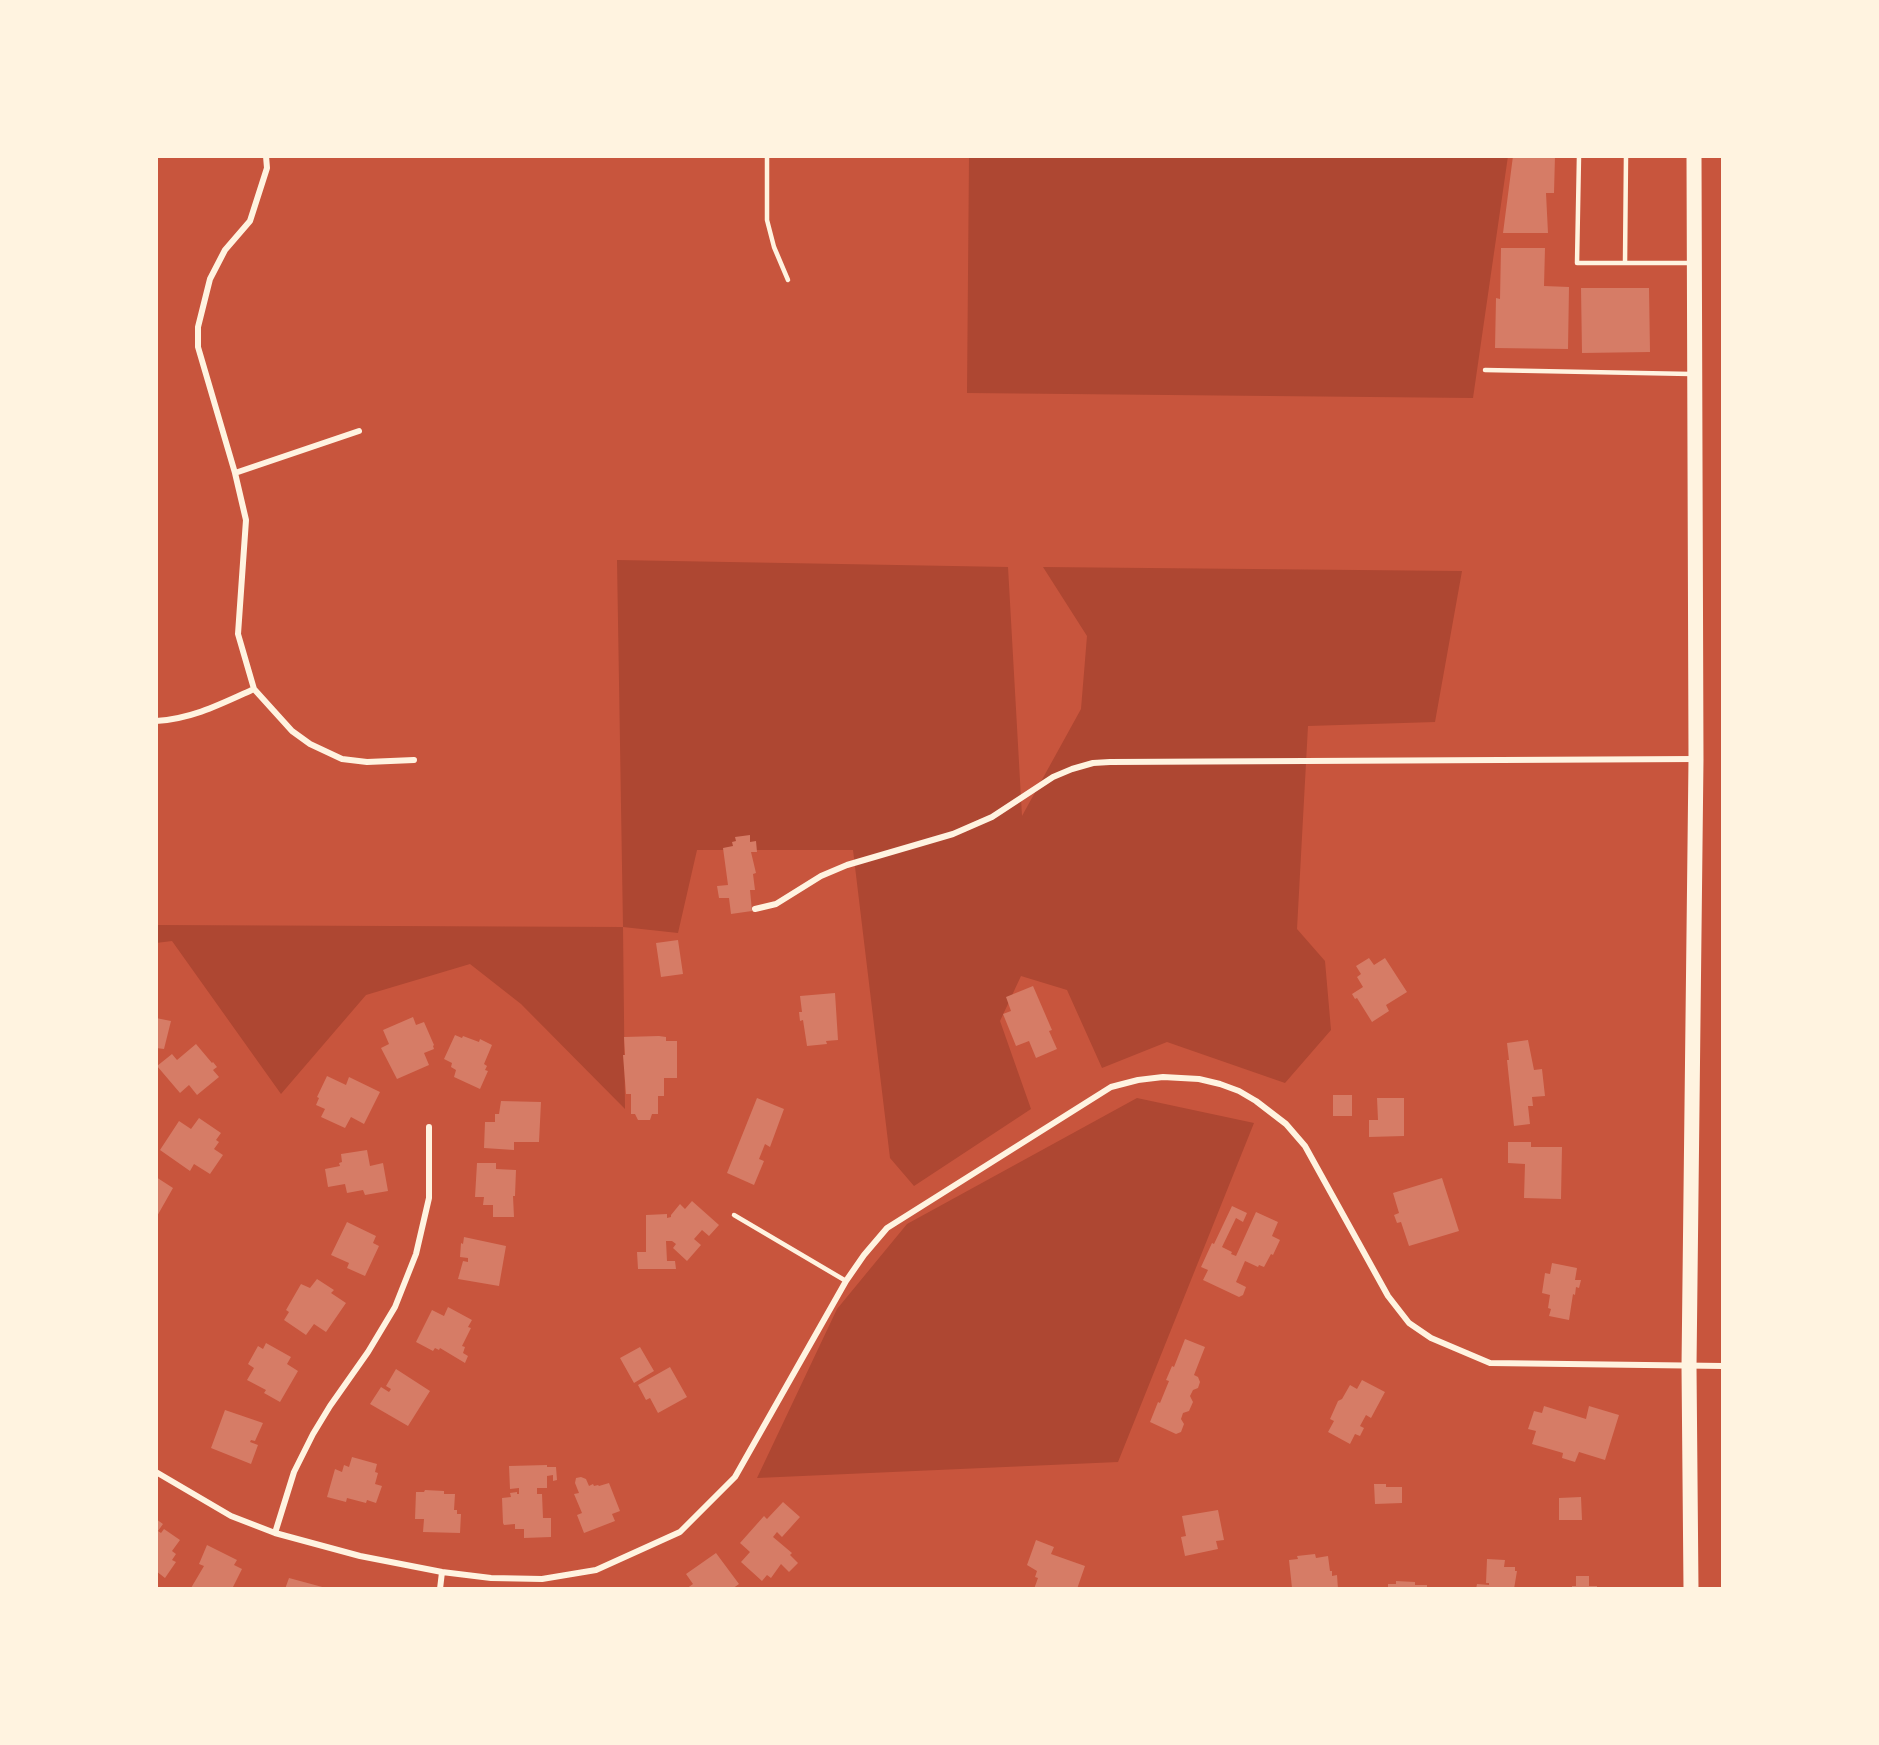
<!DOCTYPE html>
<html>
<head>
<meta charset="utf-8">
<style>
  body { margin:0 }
  #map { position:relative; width:1879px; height:1745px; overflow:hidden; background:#c8553d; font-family:Raleway,sans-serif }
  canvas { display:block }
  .frame { position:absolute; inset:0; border:158px solid #fff3e0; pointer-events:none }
</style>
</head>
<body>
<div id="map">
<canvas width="1879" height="1745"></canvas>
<div class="frame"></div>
</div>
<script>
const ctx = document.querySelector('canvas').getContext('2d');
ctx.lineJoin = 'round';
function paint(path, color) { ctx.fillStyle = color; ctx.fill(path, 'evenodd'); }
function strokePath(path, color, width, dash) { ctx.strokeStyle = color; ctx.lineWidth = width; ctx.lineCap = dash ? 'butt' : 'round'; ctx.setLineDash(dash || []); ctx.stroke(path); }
paint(new Path2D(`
  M 969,156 L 1508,156 L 1473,398 L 967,393 Z
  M 617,560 L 1008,567 L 1022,816 L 1081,709 L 1087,636 L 1043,567 L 1462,571 L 1435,722 L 1308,726 L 1297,929 L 1325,961 L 1331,1030 L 1285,1083 L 1167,1042 L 1102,1068 L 1067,990 L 1021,976 L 1000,1021 L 1031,1109 L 914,1186 L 890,1158 L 853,850 L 697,850 L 678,933 L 623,927 L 625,1109 L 521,1004 L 470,964 L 366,995 L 281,1094 L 172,941 L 156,943 L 156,925 L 623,927 Z
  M 1137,1098 L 1254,1123 L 1118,1462 L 757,1478 L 837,1309 L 907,1224 Z`), '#ae4732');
paint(new Path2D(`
  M 1513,156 L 1555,156 L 1554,193 L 1546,193 L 1548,233 L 1503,233 Z
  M 1501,248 L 1545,248 L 1544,286 L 1569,287 L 1568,349 L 1495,348 L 1496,298 L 1500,299 Z
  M 1581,288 L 1649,288 L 1650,352 L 1582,353 Z
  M 750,835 L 750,842 L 756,841 L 757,852 L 751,852 L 756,873 L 753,874 L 755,890 L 750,890 L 752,911 L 731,914 L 729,898 L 719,898 L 717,886 L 728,885 L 723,848 L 733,846 L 732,842 L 736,841 L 735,837 Z
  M 678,940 L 683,974 L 661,977 L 656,943 Z
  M 1369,958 L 1374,965 L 1385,958 L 1407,992 L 1386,1005 L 1389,1011 L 1372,1022 L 1357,998 L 1355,999 L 1352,994 L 1363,987 L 1357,977 L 1361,974 L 1356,966 Z
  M 1033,986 L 1052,1030 L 1049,1031 L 1057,1049 L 1036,1058 L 1029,1041 L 1016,1046 L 1003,1014 L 1011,1011 L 1006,997 Z
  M 835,993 L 838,1040 L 826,1041 L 827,1044 L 807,1046 L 803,1020 L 800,1021 L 799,1012 L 802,1012 L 800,996 Z
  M 413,1017 L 416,1025 L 424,1022 L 434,1045 L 433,1046 L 434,1049 L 424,1053 L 429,1065 L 397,1079 L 381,1048 L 389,1044 L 383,1030 Z
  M 156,1018 L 171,1021 L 164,1049 L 156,1048 Z
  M 455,1035 L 462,1038 L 463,1036 L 479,1042 L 480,1039 L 492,1045 L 484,1064 L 487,1066 L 485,1070 L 488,1071 L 480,1089 L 454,1077 L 456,1070 L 451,1067 L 452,1063 L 444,1059 Z
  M 659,1036 L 666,1037 L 666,1041 L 677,1041 L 677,1078 L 664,1078 L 664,1096 L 658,1096 L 658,1114 L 652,1114 L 650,1120 L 638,1120 L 635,1114 L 631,1114 L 631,1094 L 626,1094 L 623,1055 L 625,1055 L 624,1037 Z
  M 1528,1040 L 1534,1070 L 1542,1069 L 1545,1096 L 1532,1097 L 1533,1106 L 1528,1106 L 1530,1124 L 1514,1126 L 1507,1060 L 1509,1060 L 1507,1043 Z
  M 196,1044 L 212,1063 L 213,1062 L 217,1067 L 213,1070 L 219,1077 L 197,1095 L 189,1085 L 180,1093 L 157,1066 L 172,1054 L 177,1060 Z
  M 327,1076 L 346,1085 L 349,1077 L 380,1092 L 364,1124 L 351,1117 L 345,1128 L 321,1117 L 325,1109 L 316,1105 L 319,1098 L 317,1097 Z
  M 1333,1095 L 1352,1095 L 1352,1116 L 1333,1116 Z
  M 757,1098 L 784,1109 L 770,1147 L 765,1144 L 759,1159 L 764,1161 L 754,1185 L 727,1173 Z
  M 1377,1098 L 1404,1098 L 1404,1136 L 1369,1137 L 1369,1120 L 1378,1120 Z
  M 501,1101 L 541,1102 L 539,1142 L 514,1142 L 514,1150 L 484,1148 L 485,1122 L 495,1122 L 495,1114 L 499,1114 Z
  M 199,1118 L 221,1133 L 216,1140 L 219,1142 L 214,1149 L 223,1155 L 210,1174 L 194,1164 L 190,1171 L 160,1150 L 179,1121 L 191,1129 Z
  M 1508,1142 L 1531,1142 L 1531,1147 L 1562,1147 L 1561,1199 L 1524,1198 L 1525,1164 L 1508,1163 Z
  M 367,1150 L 370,1166 L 383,1163 L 388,1191 L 365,1195 L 363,1190 L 347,1193 L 345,1184 L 328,1187 L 325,1169 L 340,1166 L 339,1163 L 342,1162 L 341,1154 Z
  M 477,1163 L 496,1163 L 496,1169 L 516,1170 L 515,1196 L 513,1196 L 514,1217 L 493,1217 L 493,1205 L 483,1205 L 484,1197 L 475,1197 Z
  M 156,1177 L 173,1188 L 156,1218 Z
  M 1442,1178 L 1459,1231 L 1409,1246 L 1401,1222 L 1397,1223 L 1394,1215 L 1399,1213 L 1393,1193 Z
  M 692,1201 L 719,1225 L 709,1236 L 702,1230 L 694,1239 L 701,1245 L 687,1261 L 673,1248 L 676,1244 L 672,1241 L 666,1241 L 667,1261 L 675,1261 L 676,1269 L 638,1269 L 637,1252 L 646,1252 L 646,1215 L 667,1214 L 667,1218 L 671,1217 L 671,1215 L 680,1204 L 685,1209 Z
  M 1232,1206 L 1247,1213 L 1243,1222 L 1236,1218 L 1222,1247 L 1232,1252 L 1231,1254 L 1236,1256 L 1256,1212 L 1278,1222 L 1272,1236 L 1280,1240 L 1273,1255 L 1271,1254 L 1264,1267 L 1259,1265 L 1258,1267 L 1245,1261 L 1236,1282 L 1246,1287 L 1243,1295 L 1239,1297 L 1203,1280 L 1208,1270 L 1201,1267 L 1212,1243 L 1214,1244 Z
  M 347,1222 L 376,1236 L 373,1243 L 379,1246 L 365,1276 L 347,1268 L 349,1263 L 331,1255 Z
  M 464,1237 L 506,1246 L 499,1286 L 458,1279 L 463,1261 L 468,1262 L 468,1258 L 460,1257 L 461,1243 L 463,1244 Z
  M 1552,1263 L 1577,1268 L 1575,1280 L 1581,1280 L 1579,1288 L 1576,1287 L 1575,1295 L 1573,1294 L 1569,1320 L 1549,1316 L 1551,1309 L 1548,1308 L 1550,1295 L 1542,1293 L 1545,1273 L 1550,1274 Z
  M 317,1279 L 334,1290 L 331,1293 L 346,1303 L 326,1332 L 314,1324 L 306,1335 L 284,1320 L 289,1312 L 286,1310 L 301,1284 L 310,1288 Z
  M 448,1307 L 472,1320 L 468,1327 L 471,1328 L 462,1346 L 465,1347 L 463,1353 L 468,1356 L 465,1363 L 440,1348 L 439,1350 L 435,1348 L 433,1351 L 416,1342 L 432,1310 L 444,1316 Z
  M 1185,1339 L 1205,1347 L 1194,1375 L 1198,1377 L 1200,1382 L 1198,1388 L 1193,1390 L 1190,1396 L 1193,1402 L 1189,1411 L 1183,1413 L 1181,1419 L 1184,1424 L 1181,1432 L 1176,1434 L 1150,1422 L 1158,1402 L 1160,1403 L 1169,1381 L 1166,1380 L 1172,1366 L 1174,1367 Z
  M 266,1343 L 291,1357 L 287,1364 L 298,1371 L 280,1402 L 264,1393 L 266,1390 L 247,1380 L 254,1368 L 248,1364 L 258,1346 L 263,1349 Z
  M 640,1347 L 654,1371 L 634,1383 L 620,1358 Z
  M 670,1367 L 687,1397 L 658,1413 L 650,1398 L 646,1400 L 638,1385 Z
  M 396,1369 L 430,1391 L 408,1426 L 370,1404 L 381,1387 L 389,1392 L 391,1389 L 386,1386 Z
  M 1362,1380 L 1385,1392 L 1371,1418 L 1366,1415 L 1360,1426 L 1364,1428 L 1360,1436 L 1355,1434 L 1350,1444 L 1328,1432 L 1334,1421 L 1330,1419 L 1338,1401 L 1342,1399 L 1350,1385 L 1357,1389 Z
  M 1544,1406 L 1586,1419 L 1589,1406 L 1619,1415 L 1605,1460 L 1579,1452 L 1575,1462 L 1562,1458 L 1563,1453 L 1532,1444 L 1536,1431 L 1528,1429 L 1534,1411 L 1542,1413 Z
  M 225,1410 L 263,1423 L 255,1441 L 251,1440 L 250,1442 L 258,1445 L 251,1464 L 211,1448 Z
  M 352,1457 L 377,1464 L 375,1472 L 378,1473 L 375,1484 L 382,1486 L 376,1503 L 367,1500 L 366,1503 L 347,1498 L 346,1502 L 327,1497 L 335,1469 L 342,1472 L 344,1465 L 349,1467 Z
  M 547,1465 L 547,1467 L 556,1467 L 557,1480 L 553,1481 L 553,1475 L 547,1476 L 547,1488 L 537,1488 L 537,1494 L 542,1494 L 543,1518 L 551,1518 L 551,1537 L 524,1538 L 524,1529 L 515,1529 L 515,1524 L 504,1525 L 503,1523 L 502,1498 L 511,1497 L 510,1493 L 517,1492 L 517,1494 L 519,1494 L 519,1488 L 510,1489 L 509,1466 Z
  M 581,1477 L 586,1479 L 589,1486 L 593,1484 L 594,1486 L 598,1485 L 599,1486 L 609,1483 L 620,1511 L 612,1514 L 615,1521 L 584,1533 L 577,1515 L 582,1513 L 574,1494 L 579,1493 L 575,1483 L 576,1478 Z
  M 1374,1484 L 1386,1484 L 1386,1487 L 1402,1487 L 1402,1503 L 1375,1504 Z
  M 425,1490 L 444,1491 L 444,1494 L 455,1494 L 454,1510 L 457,1510 L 457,1514 L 461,1514 L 460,1533 L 423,1532 L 424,1519 L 415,1519 L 416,1492 L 424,1492 Z
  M 1581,1497 L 1582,1520 L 1559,1520 L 1559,1498 Z
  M 783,1502 L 800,1517 L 782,1537 L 777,1532 L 773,1537 L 792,1553 L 790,1555 L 798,1563 L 789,1572 L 781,1564 L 771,1578 L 767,1575 L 762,1581 L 741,1562 L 750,1552 L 740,1543 L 764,1516 L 767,1519 Z
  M 1218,1510 L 1224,1540 L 1216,1541 L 1218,1549 L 1185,1556 L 1181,1537 L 1186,1536 L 1182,1516 Z
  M 156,1519 L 163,1524 L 158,1531 L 161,1533 L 164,1529 L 180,1540 L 172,1551 L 176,1554 L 172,1560 L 176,1562 L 165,1578 L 156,1571 Z
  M 1036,1540 L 1054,1547 L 1051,1554 L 1085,1566 L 1077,1589 L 1034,1589 L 1038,1578 L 1035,1577 L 1037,1571 L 1027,1565 Z
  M 207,1545 L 237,1560 L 234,1565 L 242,1569 L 232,1589 L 191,1588 L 204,1566 L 199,1564 Z
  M 716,1553 L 739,1584 L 732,1589 L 686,1589 L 693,1584 L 686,1574 Z
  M 1315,1554 L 1316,1558 L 1328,1556 L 1330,1571 L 1332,1571 L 1332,1576 L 1337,1575 L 1338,1589 L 1302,1589 L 1302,1587 L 1292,1588 L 1289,1560 L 1298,1559 L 1297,1556 Z
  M 1487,1559 L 1505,1560 L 1504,1567 L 1515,1567 L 1515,1571 L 1517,1571 L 1514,1589 L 1476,1589 L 1477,1584 L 1489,1585 L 1489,1583 L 1486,1583 Z
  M 1576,1576 L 1589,1576 L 1589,1586 L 1597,1586 L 1597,1589 L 1572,1589 L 1572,1586 L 1576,1586 Z
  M 289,1578 L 326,1588 L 325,1589 L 285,1589 Z
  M 1396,1581 L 1415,1582 L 1415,1585 L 1427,1585 L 1427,1589 L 1388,1589 L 1388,1584 L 1396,1584 Z`), '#d67c66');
strokePath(new Path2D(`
  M 767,156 L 767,220 L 774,247 L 788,280
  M 1579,156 L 1577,263 L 1692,263
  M 1625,263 L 1626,156
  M 1485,370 L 1691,374
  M 734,1215 L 846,1281`), '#fff3e0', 4.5);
strokePath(new Path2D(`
  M 266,156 L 267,168 L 250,221 L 225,250 L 210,279 L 198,327 L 198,347 L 235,473 L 246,520 L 238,634 L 254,689 L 292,731 L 310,744 L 342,759 L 367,762 L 414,760
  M 235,473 L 359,431
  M 156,721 C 192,719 221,704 254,689
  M 755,909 L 776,904 L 821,876 L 847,865 L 953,834 L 992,817 L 1053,777 L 1072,769 L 1093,763 L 1110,762 L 1696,759
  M 156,1472 L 231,1516 L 275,1533 L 360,1556 L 442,1572 L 491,1578 L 542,1579 L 596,1570 L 680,1532 L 735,1477 L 846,1281 L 864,1255 L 887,1228 L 1111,1087 L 1138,1080 L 1163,1077 L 1199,1079 L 1220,1084 L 1239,1091 L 1256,1101 L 1286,1124 L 1305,1146 L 1388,1296 L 1409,1323 L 1431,1338 L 1490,1363 L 1723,1366
  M 275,1533 L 294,1472 L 313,1434 L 330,1406 L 368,1352 L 395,1307 L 416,1254 L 429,1198 L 429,1127
  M 440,1589 L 442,1572`), '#fff3e0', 6);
strokePath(new Path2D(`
  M 1691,1589 L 1689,1366 L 1696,759 L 1694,156`), '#fff3e0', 15);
</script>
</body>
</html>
